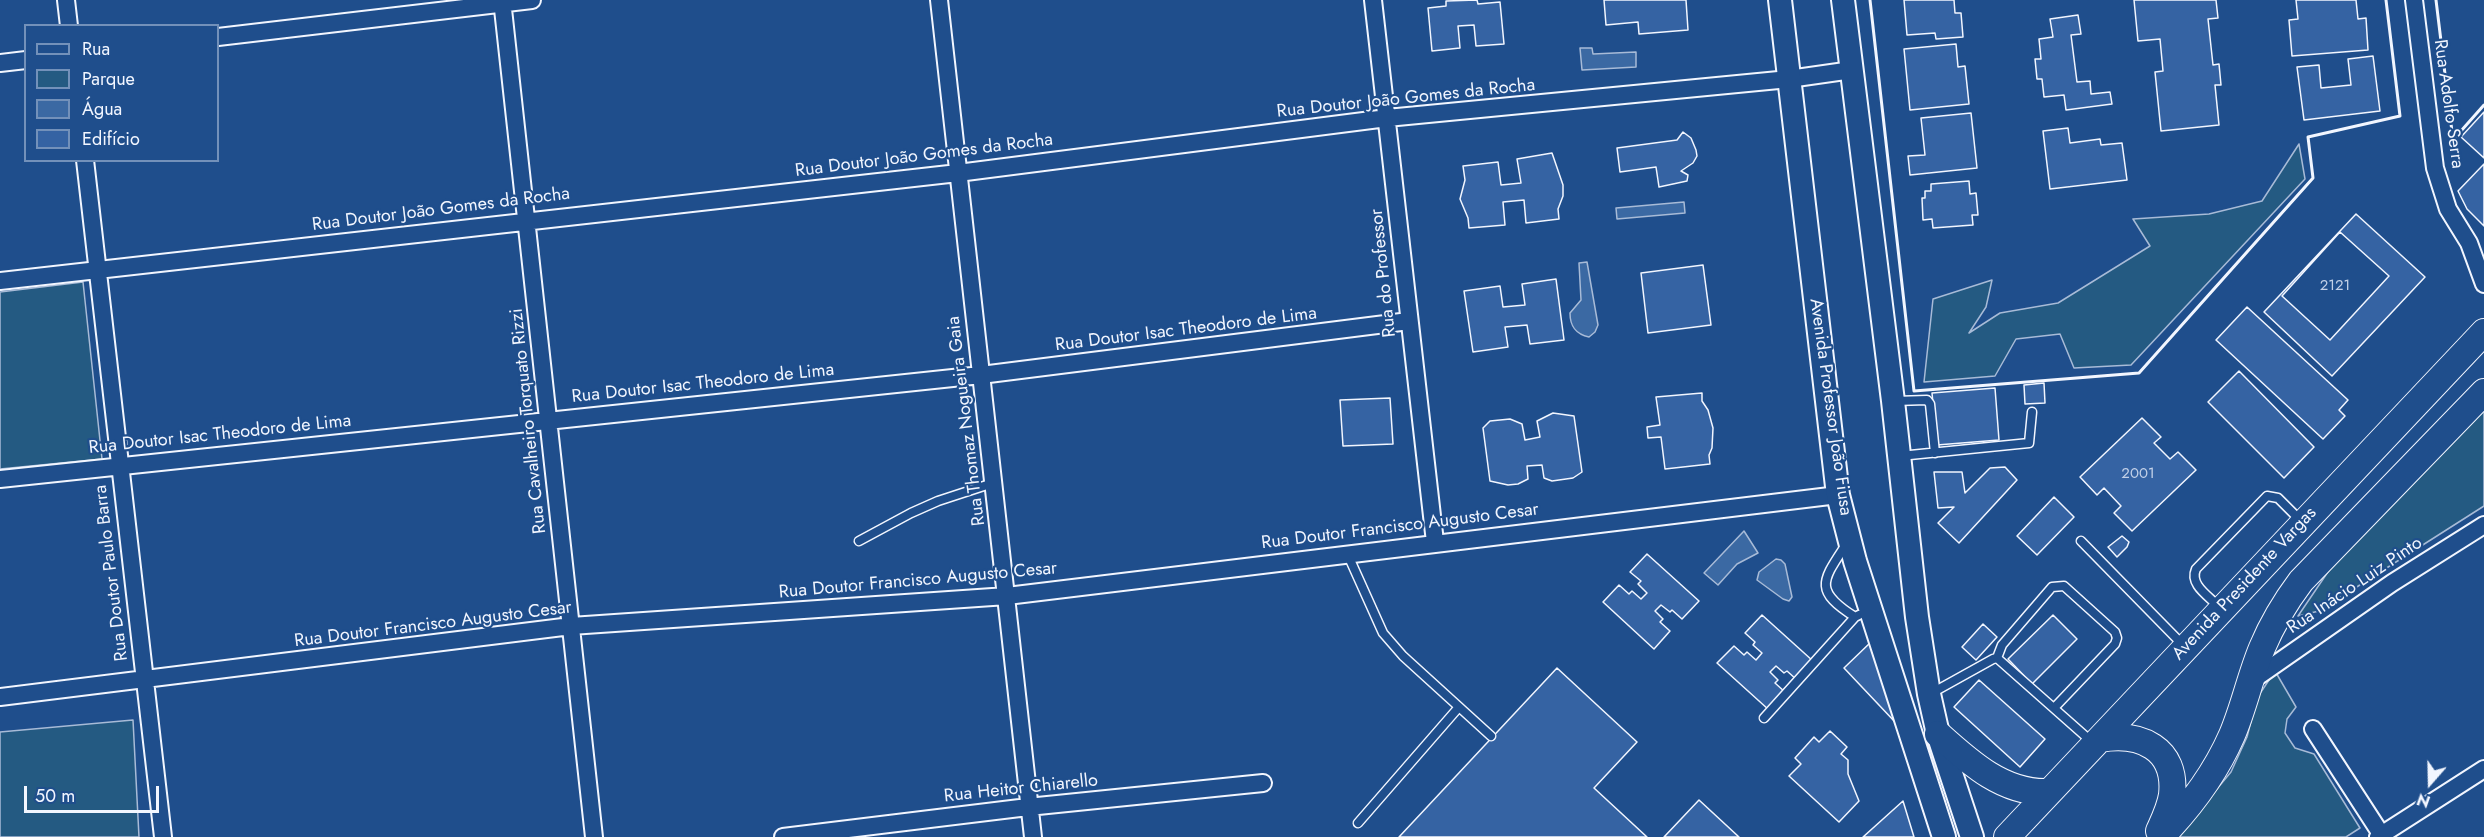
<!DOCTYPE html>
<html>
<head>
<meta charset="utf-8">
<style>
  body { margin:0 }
  #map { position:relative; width:2484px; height:837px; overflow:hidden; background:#1f4e8c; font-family:Jost,sans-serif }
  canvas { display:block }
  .legend { position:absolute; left:24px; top:24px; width:195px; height:138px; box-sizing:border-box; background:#1f4e8c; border:2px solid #7391ba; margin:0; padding:8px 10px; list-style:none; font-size:18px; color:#f2f6ff }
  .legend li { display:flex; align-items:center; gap:12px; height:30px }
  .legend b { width:30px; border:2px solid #7391ba }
  .north { position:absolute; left:2400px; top:753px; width:60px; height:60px; -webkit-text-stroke:4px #1f4e8c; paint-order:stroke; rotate:200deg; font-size:16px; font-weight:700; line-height:24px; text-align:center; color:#f2f6ff }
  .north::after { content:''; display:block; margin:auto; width:21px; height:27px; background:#f2f6ff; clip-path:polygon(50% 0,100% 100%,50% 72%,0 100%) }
  .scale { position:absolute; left:24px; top:786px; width:135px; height:27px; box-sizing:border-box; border:3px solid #f2f6ff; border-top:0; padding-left:8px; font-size:18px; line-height:21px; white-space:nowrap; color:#f2f6ff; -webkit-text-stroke:4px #1f4e8c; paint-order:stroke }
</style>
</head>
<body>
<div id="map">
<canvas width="2484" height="837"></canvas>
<ul class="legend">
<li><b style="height:8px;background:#1f4e8c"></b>Rua</li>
<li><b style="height:16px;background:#245a82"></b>Parque</li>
<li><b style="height:16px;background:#3b69a3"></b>Água</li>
<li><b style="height:16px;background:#3563a3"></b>Edifício</li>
</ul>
<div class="north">N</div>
<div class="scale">50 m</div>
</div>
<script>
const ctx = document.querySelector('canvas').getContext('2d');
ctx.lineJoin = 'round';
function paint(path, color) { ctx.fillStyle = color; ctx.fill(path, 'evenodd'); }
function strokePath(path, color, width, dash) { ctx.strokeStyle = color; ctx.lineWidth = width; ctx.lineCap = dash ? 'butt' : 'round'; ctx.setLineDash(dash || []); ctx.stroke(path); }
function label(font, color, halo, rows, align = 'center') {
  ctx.font = font + ' Jost,sans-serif'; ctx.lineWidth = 4.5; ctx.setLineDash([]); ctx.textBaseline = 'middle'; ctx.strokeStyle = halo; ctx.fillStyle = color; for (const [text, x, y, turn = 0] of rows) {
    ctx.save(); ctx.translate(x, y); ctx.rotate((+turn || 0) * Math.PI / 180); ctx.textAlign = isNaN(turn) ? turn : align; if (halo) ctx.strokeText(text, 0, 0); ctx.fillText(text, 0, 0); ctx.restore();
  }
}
const green = new Path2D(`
  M 2299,144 L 2305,179 L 2131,365 L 2074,368 L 2060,334 L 2016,339 L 1995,376 L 1924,382 L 1933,299 L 1992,280 L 1986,307 L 1969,333 L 2000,313 L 2058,303 L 2150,246 L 2133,219 L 2209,214 L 2262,201 Z
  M 83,282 L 102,459 L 0,469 L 0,292 Z
  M 2484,406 L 2484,506 L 2319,611 L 2298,616 L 2334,563 Z
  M 2275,671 L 2296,707 L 2287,719 L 2285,733 L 2295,748 L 2314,754 L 2360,828 L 2346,837 L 2177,837 L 2231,772 L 2247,737 L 2257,698 Z
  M 133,720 L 139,837 L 0,837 L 0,732 Z`);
paint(green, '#245a82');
strokePath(green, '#a8bbd7', 1.5);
const water = new Path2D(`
  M 1580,48 L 1592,48 L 1593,54 L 1636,52 L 1636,67 L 1582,70 Z
  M 1684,202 L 1685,213 L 1617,219 L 1616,208 Z
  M 1587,262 L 1598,325 L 1595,332 L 1589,337 C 1575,334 1570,326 1570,313 L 1581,300 L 1579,263 Z
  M 1744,531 L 1758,553 L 1737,564 L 1718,585 L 1704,573 Z
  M 1776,559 L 1781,560 L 1785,564 L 1792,597 L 1789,601 L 1783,599 L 1757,580 L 1759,572 Z`);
paint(water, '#3b69a3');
strokePath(water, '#a8bbd7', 1.5);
const building = new Path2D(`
  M 1477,0 L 1478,4 L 1500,2 L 1504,44 L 1476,46 L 1474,25 L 1458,26 L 1460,48 L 1432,51 L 1428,8 L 1446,6 L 1446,1 Z
  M 1604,0 L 1686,0 L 1688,30 L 1639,34 L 1638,22 L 1606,25 Z
  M 1904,0 L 1954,0 L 1955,13 L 1961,13 L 1963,37 L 1936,39 L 1935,33 L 1907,35 Z
  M 2134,0 L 2216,0 L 2218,18 L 2208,19 L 2213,65 L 2219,64 L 2221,85 L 2215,85 L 2219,125 L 2161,131 L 2155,72 L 2163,71 L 2160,39 L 2138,41 Z
  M 2296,0 L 2356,0 L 2358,19 L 2366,18 L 2368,50 L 2292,56 L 2289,20 L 2298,19 Z
  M 2078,15 L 2081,34 L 2071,35 L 2077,82 L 2090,81 L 2091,94 L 2110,92 L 2112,104 L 2066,110 L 2064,95 L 2044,97 L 2042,79 L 2037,79 L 2035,59 L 2041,59 L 2039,39 L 2053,37 L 2050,19 Z
  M 1956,44 L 1958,67 L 1965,66 L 1969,104 L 1910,110 L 1904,49 Z
  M 2373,56 L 2380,111 L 2304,120 L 2297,67 L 2319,65 L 2321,88 L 2351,85 L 2348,59 Z
  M 2484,112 L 2484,158 L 2461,137 Z
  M 1971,113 L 1977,168 L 1910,175 L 1908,156 L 1925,155 L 1921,118 Z
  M 2068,128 L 2070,143 L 2100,139 L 2101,145 L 2122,143 L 2127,180 L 2050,189 L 2043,131 Z
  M 1683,132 L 1691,138 L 1696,150 L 1697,156 L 1693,163 L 1681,171 L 1688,175 L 1687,181 L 1659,187 L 1656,167 L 1620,172 L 1617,148 L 1677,140 Z
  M 1552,153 L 1563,185 L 1563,196 L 1558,209 L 1559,219 L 1526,223 L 1524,200 L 1503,202 L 1505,225 L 1469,228 L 1468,218 L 1460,199 L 1465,180 L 1463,166 L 1498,162 L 1501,185 L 1521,183 L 1517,159 Z
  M 2484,164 L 2484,226 L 2467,209 L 2458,191 Z
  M 1969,181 L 1970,194 L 1976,193 L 1978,215 L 1972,215 L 1973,225 L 1933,228 L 1932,219 L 1923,220 L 1922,198 L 1925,198 L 1925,191 L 1931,191 L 1931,184 Z
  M 2356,214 L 2425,277 L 2332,376 L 2264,312 Z
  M 2340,232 L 2389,276 L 2330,340 L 2282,296 Z
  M 1703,265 L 1711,325 L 1648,333 L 1641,273 Z
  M 1556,279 L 1564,340 L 1530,344 L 1527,325 L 1505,327 L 1508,347 L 1473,352 L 1464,291 L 1500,286 L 1503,307 L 1525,305 L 1522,284 Z
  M 2247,307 L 2348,400 L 2339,410 L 2345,416 L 2323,439 L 2216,340 Z
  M 2239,371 L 2314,447 L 2284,478 L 2208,402 Z
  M 2044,383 L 2045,403 L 2025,404 L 2024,385 Z
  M 1995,388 L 1999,440 L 1937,445 L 1932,393 Z
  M 1702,393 L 1702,401 L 1708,410 L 1713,428 L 1712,448 L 1709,455 L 1710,464 L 1665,469 L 1661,437 L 1648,438 L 1647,427 L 1660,425 L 1656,397 Z
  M 1390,398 L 1393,444 L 1343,446 L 1340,400 Z
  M 1553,413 L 1574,416 L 1582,472 L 1573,478 L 1552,481 L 1544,478 L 1542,465 L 1527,466 L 1528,479 L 1518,484 L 1508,485 L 1490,481 L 1483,428 L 1490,421 L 1510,419 L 1522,424 L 1525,440 L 1540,437 L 1537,421 Z
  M 2142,418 L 2161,437 L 2154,443 L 2170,459 L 2178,452 L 2196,470 L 2132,531 L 2114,513 L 2121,506 L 2104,488 L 2097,495 L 2080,477 Z
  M 2005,467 L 2017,480 L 1959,543 L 1938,523 L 1954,507 L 1938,508 L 1934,472 L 1962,472 L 1965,493 L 1990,468 Z
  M 2054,497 L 2074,517 L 2037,555 L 2017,536 Z
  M 2122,536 L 2129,542 L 2127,547 L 2117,557 L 2108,547 Z
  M 1647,554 L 1699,601 L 1682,619 L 1672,610 L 1670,612 L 1661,605 L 1655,611 L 1663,619 L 1660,622 L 1670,631 L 1654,649 L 1603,602 L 1619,585 L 1629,594 L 1632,591 L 1641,599 L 1647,593 L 1638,584 L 1641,581 L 1630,572 Z
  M 1762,615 L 1813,661 L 1797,680 L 1787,671 L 1784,673 L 1776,666 L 1770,672 L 1778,680 L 1775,683 L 1785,692 L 1769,710 L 1717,663 L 1734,646 L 1744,655 L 1747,652 L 1756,660 L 1762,653 L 1753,645 L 1755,642 L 1745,633 Z
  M 2053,615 L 2077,639 L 2032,684 L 2008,659 Z
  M 1983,624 L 1997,637 L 1976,660 L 1962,647 Z
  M 1872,641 L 1895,722 L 1844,668 Z
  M 1557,668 L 1637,742 L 1594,788 L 1647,837 L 1399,837 Z
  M 1979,680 L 2045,739 L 2020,767 L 1954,707 Z
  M 1830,731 L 1847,747 L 1841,754 L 1848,760 L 1848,774 L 1859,801 L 1839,822 L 1789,776 L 1801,764 L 1795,758 L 1814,737 L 1819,742 Z
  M 1699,800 L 1739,837 L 1664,837 Z
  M 1903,801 L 1914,837 L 1863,837 Z`);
paint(building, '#3563a3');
strokePath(building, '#f2f6ff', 1.5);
const lane = new Path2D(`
  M 1895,401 L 1927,400 L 1930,404 L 1935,453
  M 1900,456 L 2029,443 L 2032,412
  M 859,541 L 911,513 L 938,501 L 993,483
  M 2081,541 L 2183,645
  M 1847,543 C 1823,580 1812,590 1855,617 L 1859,615
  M 1347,553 L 1383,633 L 1403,656 L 1491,736
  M 2219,607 C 2209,596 2189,585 2196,569 L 2267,496 L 2278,498 L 2301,521
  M 1997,658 L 2002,645 L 2052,587 L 2064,586 L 2115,632 L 2117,638 L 2115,644 L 2054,708
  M 1930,694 L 1993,659 L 1997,658 L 2092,742
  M 1764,718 L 1855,617
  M 1358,823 L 1459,707`);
const street = new Path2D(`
  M 66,0 L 69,26
  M 502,0 L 594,837
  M 939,0 L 1033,837
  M 1373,0 L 1435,542
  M 2414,0 L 2435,168 L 2448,209 L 2469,243 L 2484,284
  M 218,37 L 532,0
  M 0,63 L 26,60
  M 85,160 L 163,837
  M 0,281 L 958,173 L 1387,118 L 1789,79 L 1852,70
  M 0,479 L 981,375 L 1409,321
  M 2250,682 L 2392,583 L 2484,525
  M 0,697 L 571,626 L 1007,596 L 1838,495
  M 2313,729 L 2383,837
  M 783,837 L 1028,807 L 1263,783
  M 2378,837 L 2484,769`);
const secondary = new Path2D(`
  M 1780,0 L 1838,495 L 1855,561 L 1944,837
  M 1843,0 L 1893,401 L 1917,617 L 1929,694 L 1938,734 L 1972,837`);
const primary = new Path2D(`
  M 1938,734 C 1970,763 2004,794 2049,792
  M 2100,739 C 2140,732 2177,748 2172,795 C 2170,808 2164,820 2159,831
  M 2007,837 L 2484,332
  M 2161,837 C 2190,807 2215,774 2232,735 C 2244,707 2250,677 2262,648 C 2272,624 2286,601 2301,581 L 2484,392`);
strokePath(lane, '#f2f6ff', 11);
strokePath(street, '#f2f6ff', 20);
strokePath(secondary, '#f2f6ff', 26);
strokePath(primary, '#f2f6ff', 28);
strokePath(lane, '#1f4e8c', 8);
strokePath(street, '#1f4e8c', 16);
strokePath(secondary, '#1f4e8c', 22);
strokePath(primary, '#1f4e8c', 26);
strokePath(new Path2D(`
  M 1870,0 L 1914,391 L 2139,373 L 2313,178 L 2308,137 L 2400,116 L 2386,0
  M 2436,0 L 2453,140 L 2484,105`), '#f2f6ff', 3);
label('15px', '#c3d1e8', null, [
  ["2121",2335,286],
  ["2001",2138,474]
]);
label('18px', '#f2f6ff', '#1f4e8c', [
  ["Rua Doutor João Gomes da Rocha",1406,99,-6],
  ["Rua Adolfo Serra",2448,104,82],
  ["Rua Doutor João Gomes da Rocha",924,156,-7],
  ["Rua Doutor João Gomes da Rocha",441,210,-7],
  ["Rua do Professor",1384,273,-96],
  ["Rua Doutor Isac Theodoro de Lima",1186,330,-7],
  ["Rua Doutor Isac Theodoro de Lima",703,384,-6],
  ["Avenida Professor João Fiusa",1830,407,82],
  ["Rua Cavalheiro Torquato Rizzi",529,421,-96],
  ["Rua Thomaz Nogueira Gaia",967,421,-97],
  ["Rua Doutor Isac Theodoro de Lima",220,435,-6],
  ["Rua Doutor Francisco Augusto Cesar",1400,527,-7],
  ["Rua Doutor Paulo Barra",112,573,-97],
  ["Rua Doutor Francisco Augusto Cesar",918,581,-5],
  ["Avenida Presidente Vargas",2245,584,-47],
  ["Rua Inácio Luiz Pinto",2355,586,-34],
  ["Rua Doutor Francisco Augusto Cesar",433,625,-7],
  ["Rua Heitor Chiarello",1021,789,-6]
]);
</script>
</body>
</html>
